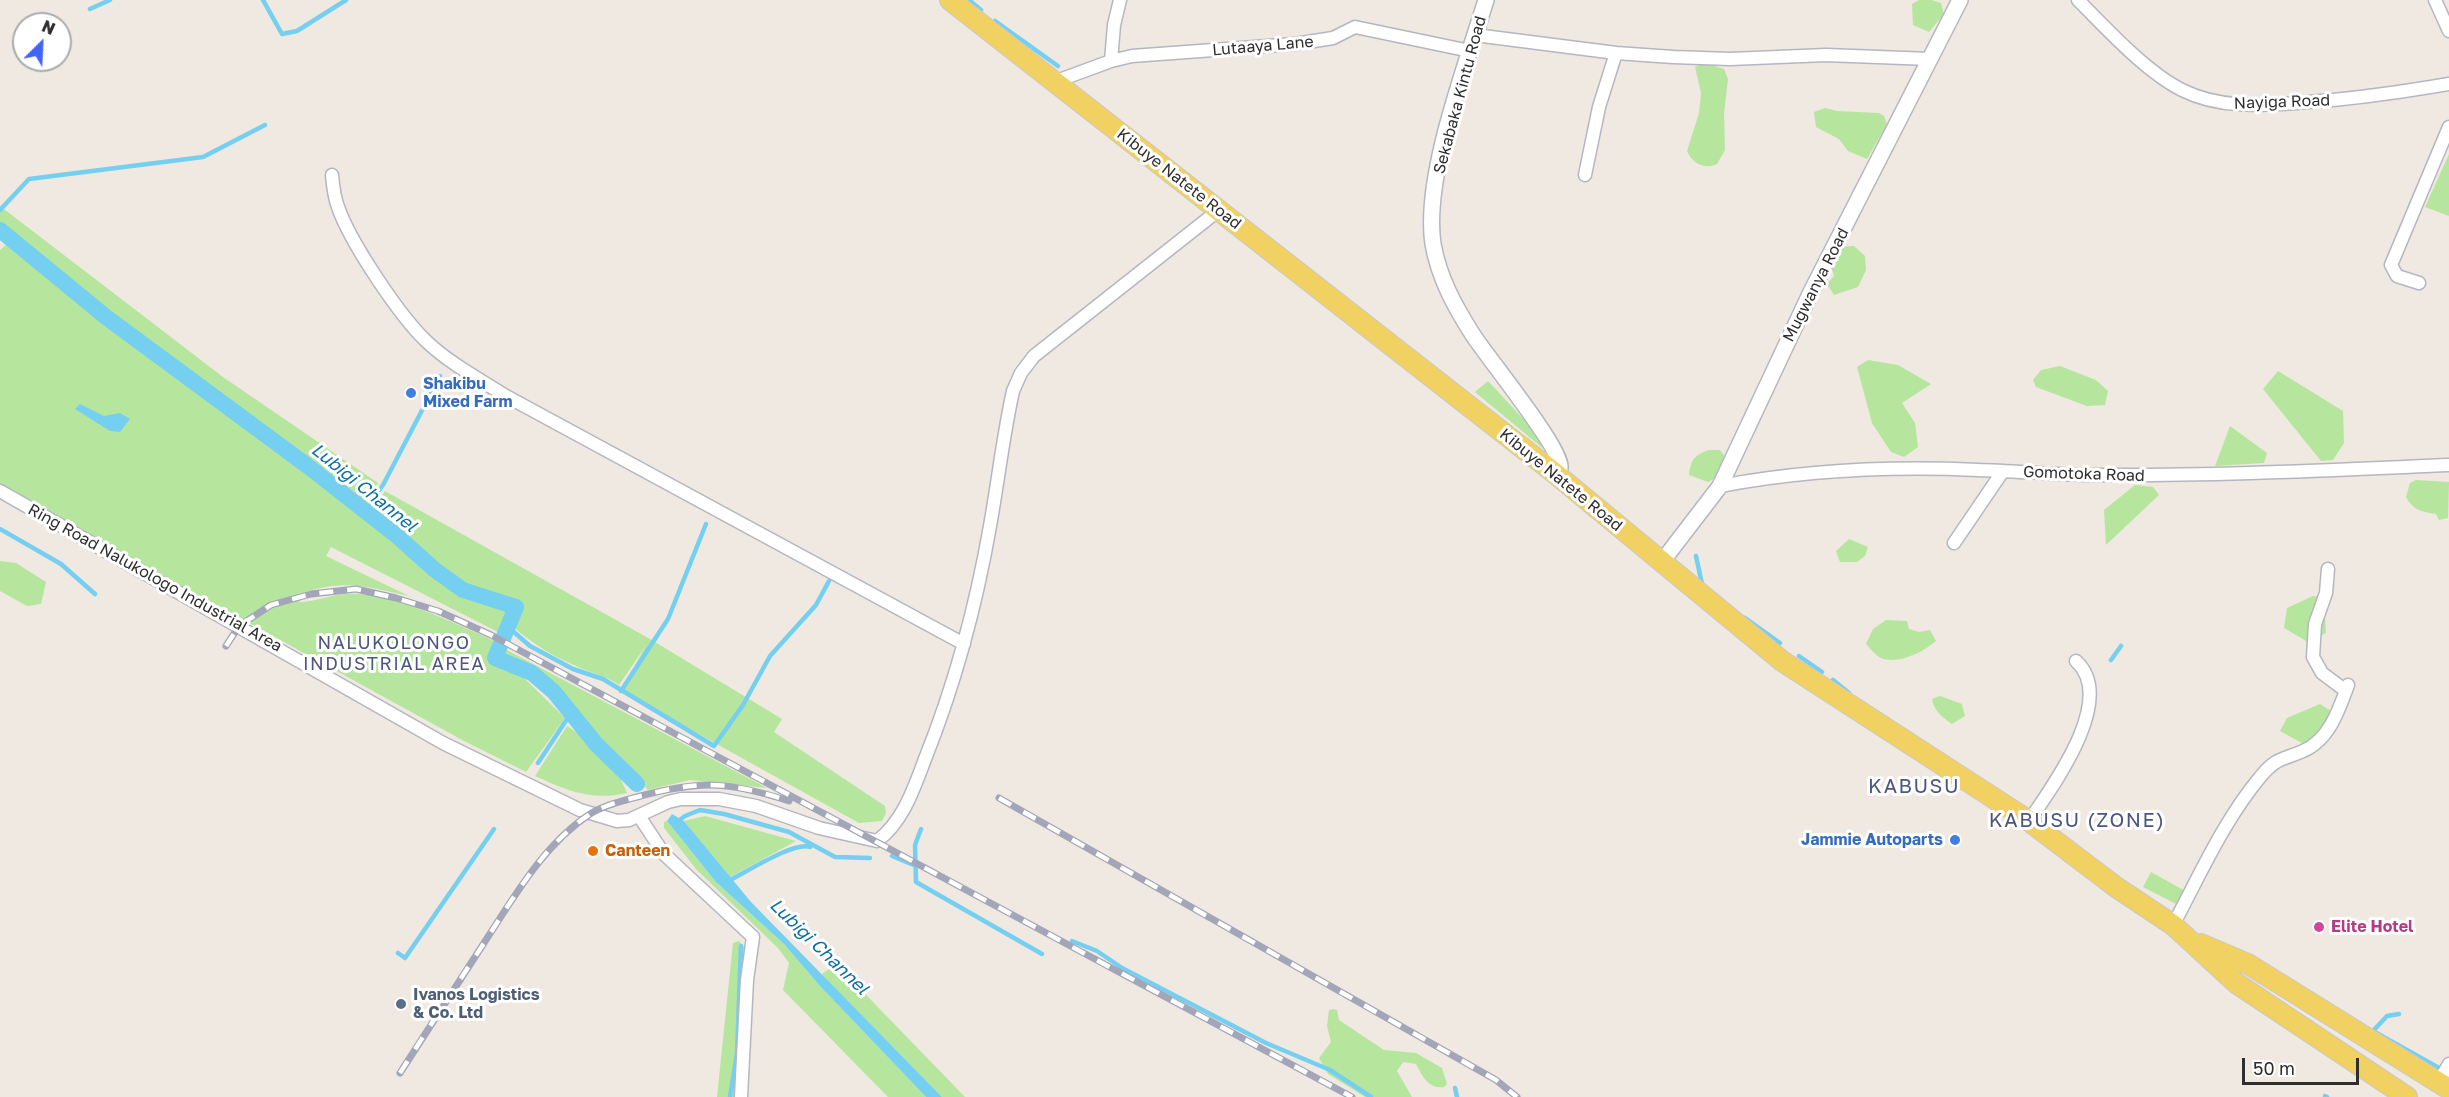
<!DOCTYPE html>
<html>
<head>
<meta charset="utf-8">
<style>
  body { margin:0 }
  #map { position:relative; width:2449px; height:1097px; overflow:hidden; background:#efe9e1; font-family:"Golos Text",sans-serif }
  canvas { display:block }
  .north { position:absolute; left:12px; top:12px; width:60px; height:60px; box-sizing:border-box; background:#fff; border:2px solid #ababab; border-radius:50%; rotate:24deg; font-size:16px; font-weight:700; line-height:24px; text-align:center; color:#2e2e2e }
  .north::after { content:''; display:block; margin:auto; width:21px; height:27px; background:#4264fb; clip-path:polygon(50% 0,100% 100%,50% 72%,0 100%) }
  .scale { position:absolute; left:2242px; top:1058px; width:117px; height:27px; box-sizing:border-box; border:3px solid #2e2e2e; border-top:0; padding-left:8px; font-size:18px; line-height:21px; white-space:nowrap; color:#2e2e2e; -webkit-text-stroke:4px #fff; paint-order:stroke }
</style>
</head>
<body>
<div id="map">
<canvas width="2449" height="1097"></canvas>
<div class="north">N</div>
<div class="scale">50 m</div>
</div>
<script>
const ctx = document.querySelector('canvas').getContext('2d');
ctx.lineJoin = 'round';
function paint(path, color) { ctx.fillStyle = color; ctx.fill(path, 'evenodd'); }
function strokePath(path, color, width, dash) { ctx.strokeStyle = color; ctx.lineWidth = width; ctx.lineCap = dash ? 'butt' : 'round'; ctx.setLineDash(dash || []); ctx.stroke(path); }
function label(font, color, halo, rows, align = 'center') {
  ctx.font = font + ' "Golos Text",sans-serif'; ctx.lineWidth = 6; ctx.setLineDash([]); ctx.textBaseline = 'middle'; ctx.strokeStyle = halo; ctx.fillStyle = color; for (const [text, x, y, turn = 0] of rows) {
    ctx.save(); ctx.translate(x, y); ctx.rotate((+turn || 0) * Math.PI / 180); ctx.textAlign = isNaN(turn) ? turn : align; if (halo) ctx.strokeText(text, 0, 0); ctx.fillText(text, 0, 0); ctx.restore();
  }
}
paint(new Path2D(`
  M 1919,0 L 1932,0 L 1941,3 L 1944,14 L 1929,32 L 1913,25 L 1912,4 Z
  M 1704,63 L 1724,69 L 1728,79 L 1724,114 L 1725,150 L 1717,164 C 1704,170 1692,163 1687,151 L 1699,113 L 1701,93 L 1695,67 Z
  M 1825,108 L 1837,111 L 1879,113 L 1884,116 L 1887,124 L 1867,159 L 1848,151 L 1839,139 L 1816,127 L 1814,112 Z
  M 2449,154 L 2449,216 L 2425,207 Z
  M 0,206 L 223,377 L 378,483 L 364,505 L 146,342 L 0,226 Z
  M 7,244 L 107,326 L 354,507 L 458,591 L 510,609 L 500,633 L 331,547 L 326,556 L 409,596 C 368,587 347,579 305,592 L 299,602 C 314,602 330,595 345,594 C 388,591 455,623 494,641 L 488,658 L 522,676 L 565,718 L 526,772 L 464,741 L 0,486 L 0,250 Z
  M 1854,246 L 1865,256 L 1866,270 L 1858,287 L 1834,295 L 1827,284 L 1834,276 L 1829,256 L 1835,247 Z
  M 1868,360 L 1898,365 L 1931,384 L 1902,403 L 1915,423 L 1918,447 L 1904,457 L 1891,452 L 1872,423 L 1857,367 Z
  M 2060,366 L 2096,380 L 2108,391 L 2105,405 L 2087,406 L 2036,387 L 2033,380 L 2041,370 Z
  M 2278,371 L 2343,411 L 2344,443 L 2333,460 L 2321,461 L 2263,389 Z
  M 1488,381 L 1542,439 L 1545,450 L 1475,392 Z
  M 2230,426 L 2267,453 L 2264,463 L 2215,466 Z
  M 1709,450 L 1720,450 L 1727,459 L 1722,475 L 1708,482 L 1689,475 C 1691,460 1694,455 1709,450 Z
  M 2416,480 L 2449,482 L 2448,518 L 2439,520 L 2436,514 C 2422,512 2413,510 2406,497 L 2410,483 Z
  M 2135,485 L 2153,487 L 2159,495 L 2106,545 L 2104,510 Z
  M 385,491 L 650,639 L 782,719 L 774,732 L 885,806 L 886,813 L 882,821 L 859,823 L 621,691 L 645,647 L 619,685 C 605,675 590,673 576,666 C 552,656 532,643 512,626 L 519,605 L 464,586 L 439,568 L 372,511 Z
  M 1849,539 L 1868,547 L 1865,556 L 1857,562 L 1840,562 L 1836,551 Z
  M 0,561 L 16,563 L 46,582 L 41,604 L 27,606 L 0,591 Z
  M 2313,596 L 2324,597 L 2326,633 L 2308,642 L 2284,628 L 2287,608 Z
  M 1886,620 L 1907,621 L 1909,629 L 1919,632 L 1930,630 L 1936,641 C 1923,652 1898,665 1881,658 C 1875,655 1870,648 1866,644 L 1873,629 Z
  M 507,650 L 767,788 L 690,780 L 648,790 L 540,675 L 518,662 L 503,656 Z
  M 1940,696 L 1962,704 L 1965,716 L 1952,724 C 1942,717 1934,711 1932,699 Z
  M 2320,704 L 2336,714 L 2321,735 L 2302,743 L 2280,731 L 2287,718 Z
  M 567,726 L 584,737 L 617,771 L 627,793 C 591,801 568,791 535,776 Z
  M 705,816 L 796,841 L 730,877 L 684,821 Z
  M 667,821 L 716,882 L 784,944 L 819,985 L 926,1097 L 888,1097 L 783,990 L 789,963 L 778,948 L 696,869 L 664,828 L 664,822 Z
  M 2151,872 L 2187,892 L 2178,905 L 2143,887 Z
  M 739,941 L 746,950 L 738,1097 L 717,1097 L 733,943 Z
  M 835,965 L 840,968 L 965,1097 L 942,1097 L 826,979 L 822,974 Z
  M 1333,1009 L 1337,1010 L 1339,1020 L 1384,1050 L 1416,1053 L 1442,1068 L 1447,1084 L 1444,1087 C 1428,1089 1423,1077 1416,1064 L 1403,1062 L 1397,1071 L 1412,1097 L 1365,1097 L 1328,1074 L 1319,1058 L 1331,1042 L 1327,1026 L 1329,1010 Z`), '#b6e59e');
paint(new Path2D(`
  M 80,404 L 104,416 L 120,413 L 130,419 L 120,432 L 110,431 L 75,409 Z
  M 672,814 L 684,821 L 751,902 L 942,1097 L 926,1097 L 819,985 L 784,944 L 716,882 L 667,821 Z`), '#75cff0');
strokePath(new Path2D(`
  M 263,0 L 282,34 L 297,31 L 346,0
  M 969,0 L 981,10
  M 90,9 L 110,0
  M 995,21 L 1058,66
  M 0,210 L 29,179 L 203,157 L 265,125
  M 364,511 L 383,485 L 440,376
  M 0,529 L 61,564 L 95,594
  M 1696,556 L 1702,584
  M 1745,618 L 1780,643
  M 508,627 L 530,646 L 573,669 L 603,679 L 714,746 L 743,705 L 770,656 L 816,605 L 829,581
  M 1799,656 L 1822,672
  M 2111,660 L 2121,646
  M 1833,680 L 1849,693
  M 621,691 L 668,619 L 706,524
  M 538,763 L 571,713
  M 678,821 L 685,816 L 700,810 L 724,814 L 789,832 L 835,857 L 870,858
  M 921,829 L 915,845 L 916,882 L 1042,954
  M 892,856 L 916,866
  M 728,881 C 745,873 794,841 810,847
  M 1072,941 L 1097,951 L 1122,968 L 1266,1043 L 1330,1070 L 1371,1097
  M 398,953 L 405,958 L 494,829
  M 2399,1014 L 2387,1016 L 2373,1031 L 2439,1068
  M 1455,1088 L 1457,1097
  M 2325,1096 L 2327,1097
  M 730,1097 L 737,1053 L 741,946`), '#75cff0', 4.5);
strokePath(new Path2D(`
  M 0,230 L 106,317 L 309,467 L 397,536 L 435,570 L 463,590 L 516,607 L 495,658 L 532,673 L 554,692 L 596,744 L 637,784`), '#75cff0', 16);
const minor = new Path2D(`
  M 2078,0 C 2107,29 2146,72 2182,90 C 2222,110 2265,105 2308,102 C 2356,99 2402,92 2449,84
  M 2435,0 L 2449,31
  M 1475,35 L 1616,53 L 1673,57 L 1730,59 L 1826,55 L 1930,59
  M 1111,61 L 1114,25 L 1120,0
  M 1054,82 L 1111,61 L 1132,56 L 1295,44 L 1333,38 L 1355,27 L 1470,51
  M 332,175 C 333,186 334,197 338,207 C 350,242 399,315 426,341 C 449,363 479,379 506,396 L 964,644
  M 1585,175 L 1599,107 L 1616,53
  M 2419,283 L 2397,276 L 2391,265 L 2449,127
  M 1720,486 C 1805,470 1892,466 1978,470 C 2017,471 2056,475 2095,475 C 2213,476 2331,470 2449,465
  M 0,491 L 443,743 L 580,810 L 617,821 L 629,820 L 668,802 L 681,799 L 719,799 L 756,806 L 819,828 L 877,841 C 903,822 914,788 925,759 C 955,684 976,606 990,526 C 998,482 1003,436 1013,391 L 1021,373 L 1034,356 L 1219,210
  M 1954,543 L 2003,471
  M 2328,569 L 2326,593 L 2315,624 L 2313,657 L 2322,673 L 2346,691
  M 639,816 L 664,854 L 753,937 L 747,980 L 741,1097
  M 2029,821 C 2052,787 2118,699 2076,661
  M 2173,925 C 2200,875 2224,820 2261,776 C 2277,757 2283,760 2303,751 C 2329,740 2339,710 2348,685
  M 2438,1083 L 2449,1064`);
const tertiary = new Path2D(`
  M 1486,0 C 1466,65 1423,178 1433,244 C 1439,278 1455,307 1473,335 C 1487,357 1564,451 1560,468 L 1552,471
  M 1661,563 L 1720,486 L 1811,292 L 1960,0`);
const primary = new Path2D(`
  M 950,0 L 1552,471 L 1782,661 L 2029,821 L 2116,887 L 2173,925 L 2236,983 L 2407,1097
  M 2201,944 L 2248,964 L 2449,1089`);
strokePath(minor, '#b4b7c1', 15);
strokePath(tertiary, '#b4b7c1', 18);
strokePath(primary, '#c9c9c9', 22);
strokePath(minor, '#fff', 12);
strokePath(tertiary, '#fff', 15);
strokePath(primary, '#f2d163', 20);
const rail = new Path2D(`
  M 226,646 L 239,626 L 271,605 L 311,594 L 356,589 L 396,598 L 438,611 L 491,635 L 1352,1097
  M 999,798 L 1496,1080 L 1517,1097
  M 400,1073 C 428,1029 456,986 484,943 C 514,897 544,844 590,814 C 604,805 622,801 637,797 C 700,780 727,781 789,801`);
strokePath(rail, '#a3a6b8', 7);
strokePath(rail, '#fff', 4.5, [14]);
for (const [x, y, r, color] of [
  [411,393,6,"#3f7fe0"],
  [1955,840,6,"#3f7fe0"],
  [593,851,6,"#e8710a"],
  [2319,927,6,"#d1479c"],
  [401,1004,6,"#5c6f8a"]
]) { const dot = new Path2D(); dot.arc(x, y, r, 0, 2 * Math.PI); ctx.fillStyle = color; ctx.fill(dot); strokePath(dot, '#fff', 2); }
label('16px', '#2e2e2e', '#fff', [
  ["Lutaaya Lane",1263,46,-5],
  ["Sekabaka Kintu Road",1460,95,-75],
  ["Nayiga Road",2282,102,-2],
  ["Kibuye Natete Road",1179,179,38],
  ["Mugwanya Road",1816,285,-63],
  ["Gomotoka Road",2084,474,2],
  ["Kibuye Natete Road",1561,480,39],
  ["Ring Road Nalukologo Industrial Area",155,578,29]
]);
label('bold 16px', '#366cbe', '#fff', [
  ["Shakibu",423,384],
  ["Mixed Farm",423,402],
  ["Jammie Autoparts",1943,840,"right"]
], 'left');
label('bold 16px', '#c56008', '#fff', [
  ["Canteen",605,851]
], 'left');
label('bold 16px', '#b23c85', '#fff', [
  ["Elite Hotel",2331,927]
], 'left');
label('bold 16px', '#4e5e75', '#fff', [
  ["Ivanos Logistics",413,995],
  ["& Co. Ltd",413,1013]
], 'left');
label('italic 18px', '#0d6fa3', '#fff', [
  ["Lubigi Channel",364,488,39],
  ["Lubigi Channel",819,947,44]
]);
ctx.letterSpacing = '1.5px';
label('18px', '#4d5680', '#fff', [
  ["NALUKOLONGO",394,643],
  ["INDUSTRIAL AREA",394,664]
]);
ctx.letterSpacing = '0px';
ctx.letterSpacing = '1.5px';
label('20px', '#4d5680', '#fff', [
  ["KABUSU",1914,787],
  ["KABUSU (ZONE)",2077,821]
]);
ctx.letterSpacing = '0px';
</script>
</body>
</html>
